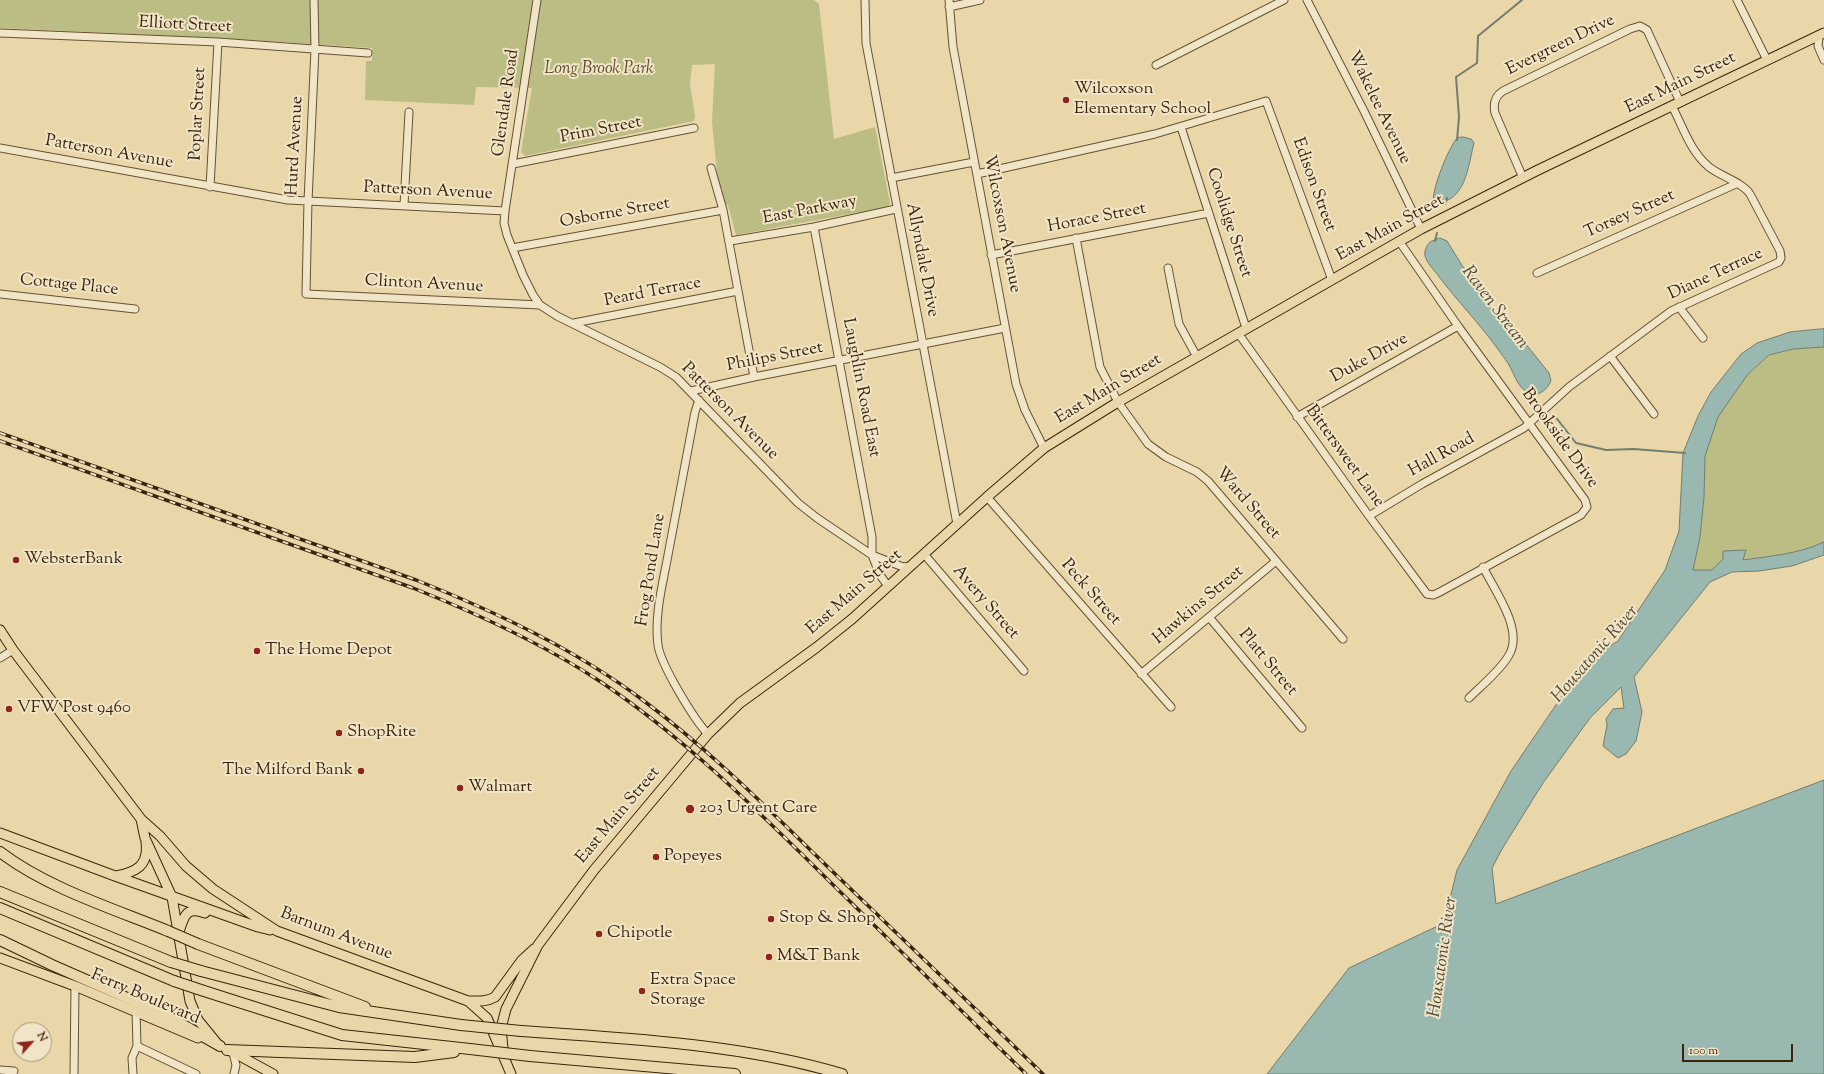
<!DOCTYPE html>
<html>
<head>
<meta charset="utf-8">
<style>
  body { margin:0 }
  #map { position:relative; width:1824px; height:1074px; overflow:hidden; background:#e9d7a9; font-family:"Sorts Mill Goudy",serif }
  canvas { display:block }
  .north { position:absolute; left:12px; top:1022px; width:40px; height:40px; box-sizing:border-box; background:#f1e5c7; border:1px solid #a8987c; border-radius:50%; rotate:63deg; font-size:11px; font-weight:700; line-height:16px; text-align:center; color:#3b240c }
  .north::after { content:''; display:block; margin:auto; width:14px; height:18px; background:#8f2418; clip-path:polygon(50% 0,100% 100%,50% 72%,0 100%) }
  .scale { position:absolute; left:1682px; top:1044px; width:111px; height:18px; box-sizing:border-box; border:2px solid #3b240c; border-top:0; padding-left:5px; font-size:12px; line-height:14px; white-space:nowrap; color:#3b240c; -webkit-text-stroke:3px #f1e5c7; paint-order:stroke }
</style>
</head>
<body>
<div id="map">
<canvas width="1824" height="1074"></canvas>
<div class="north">N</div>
<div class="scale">100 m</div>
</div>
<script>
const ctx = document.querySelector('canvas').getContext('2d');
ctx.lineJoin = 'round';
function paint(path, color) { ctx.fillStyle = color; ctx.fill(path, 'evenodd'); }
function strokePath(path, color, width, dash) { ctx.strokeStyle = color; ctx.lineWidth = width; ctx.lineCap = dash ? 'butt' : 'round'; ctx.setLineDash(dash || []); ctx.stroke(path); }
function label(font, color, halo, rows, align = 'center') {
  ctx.font = font + ' "Sorts Mill Goudy",serif'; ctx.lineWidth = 4; ctx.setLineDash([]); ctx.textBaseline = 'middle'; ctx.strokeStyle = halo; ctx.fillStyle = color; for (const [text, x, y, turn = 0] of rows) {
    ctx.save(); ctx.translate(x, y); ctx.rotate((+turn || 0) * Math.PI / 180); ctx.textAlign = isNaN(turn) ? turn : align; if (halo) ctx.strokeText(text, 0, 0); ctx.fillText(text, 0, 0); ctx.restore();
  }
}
paint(new Path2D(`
  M 0,0 L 814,0 L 819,4 L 834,139 L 875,127 L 890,203 L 888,207 L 736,235 L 728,205 L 720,205 L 712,122 L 715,64 L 692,65 L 690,84 L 695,116 L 694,121 L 525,156 L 521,152 L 532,88 L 476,87 L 474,105 L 365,100 L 366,61 L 372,61 L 372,48 L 217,38 L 0,28 Z
  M 1824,347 L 1824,542 C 1799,554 1769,556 1742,560 L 1746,550 L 1723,551 L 1723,559 L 1712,570 L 1693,570 L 1700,537 L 1704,497 L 1705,456 L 1718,417 L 1748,374 L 1770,355 L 1793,349 Z`), '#bbbd85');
const water = new Path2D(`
  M 1463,137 L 1471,139 L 1474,143 C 1468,166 1466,203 1434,203 C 1430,192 1449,147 1457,138 Z
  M 1440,238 L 1447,241 L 1463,267 L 1471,274 L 1481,289 L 1492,311 L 1521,338 L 1549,373 L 1551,381 C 1547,390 1538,398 1527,392 C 1518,387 1515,376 1510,367 C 1508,362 1503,357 1500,352 C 1481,325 1457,301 1437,274 C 1433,269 1427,263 1425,256 C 1424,251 1427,245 1430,242 Z
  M 1824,329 L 1824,347 L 1793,349 L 1769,355 L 1748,374 L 1718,417 L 1705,456 L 1704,497 L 1700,537 L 1693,570 L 1712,570 L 1723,559 L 1723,551 L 1746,550 L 1743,560 C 1770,556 1799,554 1824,542 L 1824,555 L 1792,566 L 1759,571 L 1732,572 L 1710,582 L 1634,677 L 1642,712 L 1636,741 L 1626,754 L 1618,758 L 1603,746 L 1607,725 L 1606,719 L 1613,709 L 1624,708 L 1621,687 L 1590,718 L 1543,783 L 1502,849 L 1492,868 L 1496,904 L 1824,780 L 1824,1074 L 1267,1074 L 1349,968 L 1444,923 L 1457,870 L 1511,771 L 1562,696 L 1601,652 L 1618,641 L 1665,570 L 1679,531 L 1683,453 L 1698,416 L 1711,392 L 1741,354 L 1757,343 L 1790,332 Z`);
paint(water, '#99b8b0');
strokePath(water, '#737d6e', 1);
strokePath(new Path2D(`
  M 1457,140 L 1459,117 L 1456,77 L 1477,63 L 1478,36 L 1522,0
  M 1445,204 L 1447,198
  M 1435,241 L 1437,233
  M 1554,415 L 1576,443 L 1606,450 L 1634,449 L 1685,453`), '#737d6e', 2);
const minor = new Path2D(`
  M 314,0 L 315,49 L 308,201 L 306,294 L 540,305
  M 865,0 L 866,43 L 957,524
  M 949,0 L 953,47 L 1016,384 L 1025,410 L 1044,448
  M 1307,0 L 1364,111 L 1421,229
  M 1737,0 L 1767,60
  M 949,7 L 980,0
  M 0,33 L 218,42 L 368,53
  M 1819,35 L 1818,46 L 1824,60
  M 1156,65 L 1284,0
  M 1181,127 L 1246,328
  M 0,148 L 288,200 L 505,211 L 504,223 L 507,235 L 523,275 L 533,295 L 540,305 L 557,316 L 660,367 L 676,377 L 798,503 L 817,518 L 872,555 L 880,575 L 888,586
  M 513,164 L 694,128
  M 711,168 L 723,210 L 754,377
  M 977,174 L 1155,134 L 1266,101 L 1332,280
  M 891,178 L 974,162
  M 1523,178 L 1495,113 C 1493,104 1495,96 1503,91 L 1630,29 L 1640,26 L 1647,30 L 1680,102
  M 210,187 L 218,42
  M 404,205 L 409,112
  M 505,211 L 537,0
  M 814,227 L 872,537 L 872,555 L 903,567 L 911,566
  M 1076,238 L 1100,367 L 1118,402 L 1148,444 L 1166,457 L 1197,472 L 1208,481 L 1343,639
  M 730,241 L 814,227 L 896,209
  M 512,248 L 723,210
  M 991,255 L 1209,213
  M 1168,268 L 1179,324 L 1197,357
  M 1537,273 L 1736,184
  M 0,294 L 135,309
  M 1679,307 L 1703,338
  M 574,323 L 738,291
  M 1238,333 L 1369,516 L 1427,594 L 1433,595 L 1438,593 L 1581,515 L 1587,507 L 1585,500 L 1458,326 L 1399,241
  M 1610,356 L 1654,414
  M 691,391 L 754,377 L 1005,328
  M 699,400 L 695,412 C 686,459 677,507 668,555 C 663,583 654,615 658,645 C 660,663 694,720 708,734
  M 1297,417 L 1458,326
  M 987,497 L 1171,707
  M 1369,516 L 1422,484 L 1524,428 L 1569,387 L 1671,311 L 1779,262 L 1781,258 L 1780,251 L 1750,194 C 1742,182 1720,176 1709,167 C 1690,151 1683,127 1672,106
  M 924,554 L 1024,671
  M 1209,617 L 1302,728
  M 0,658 L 13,650
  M 1141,674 L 1276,561
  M 1469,698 C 1481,686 1501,670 1509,655 C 1524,630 1495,591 1483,567
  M 137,1046 L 196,1074
  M 233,1053 L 236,1065 L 234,1074
  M 0,1070 L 14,1071
  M 74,1074 L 75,986
  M 133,1074 L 132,1058 L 137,1046 L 136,1011`);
const major = new Path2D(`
  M 0,630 L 13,650 L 141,819 L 160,836 L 186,866 L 213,889 L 277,931 L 468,1001 L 487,1018 L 511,1074
  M 141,819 L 145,838 L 172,897 L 190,1001 L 198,1020 L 216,1042
  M 0,833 L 115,876 L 258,927 L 270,930
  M 116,876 C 136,872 149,866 146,842
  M 179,932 C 184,916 186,906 205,913
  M 0,958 L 75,986 L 198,1038
  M 468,1001 C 478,1001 486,1002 495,997 L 522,960 L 534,949
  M 229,1050 L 273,1074
  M 504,1058 L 501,1028 L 506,1009 L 538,945 L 594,870 L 708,734 L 740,703 L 817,647 L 852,619 L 987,497 L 1044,448 L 1118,402 L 1421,229 L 1538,170 L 1824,33`);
const highway = new Path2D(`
  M 0,852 C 47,888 114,909 168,931
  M 0,892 L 171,962
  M 0,908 L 174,981
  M 0,940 L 52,965 L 166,1015 L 220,1046
  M 198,944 L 365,1007
  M 201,971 L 339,1007 L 461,1025
  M 204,991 L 342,1035 L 470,1049
  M 521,1031 C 628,1039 738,1043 842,1074
  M 227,1050 L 415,1057 L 454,1052
  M 530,1056 L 735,1074`);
strokePath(minor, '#665133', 9);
strokePath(major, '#3b240c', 11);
strokePath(highway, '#3b240c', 12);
strokePath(minor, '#f1e5c7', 7);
strokePath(major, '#e9d7a9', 9);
strokePath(highway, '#e9d7a9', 10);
const rail = new Path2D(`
  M 0,433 L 416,580 C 496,612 575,649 644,701 C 711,751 770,811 830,869 C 901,937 972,1006 1043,1074
  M 0,441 L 413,588 C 478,614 542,643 601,682 C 683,737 752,805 822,874 C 890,941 958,1007 1026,1074`);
strokePath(rail, '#3b240c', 3.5);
strokePath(rail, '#f1e5c7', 2, [6]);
const highwayBridge = new Path2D(`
  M 168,931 L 198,944
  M 171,962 L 201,971
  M 174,981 L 204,991
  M 461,1025 L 521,1031
  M 470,1049 L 530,1056`);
strokePath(highwayBridge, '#3b240c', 12, []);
strokePath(highwayBridge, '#e9d7a9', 10);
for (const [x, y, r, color] of [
  [1066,100,4,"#8f2418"],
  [16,560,4,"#8f2418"],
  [257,651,4,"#8f2418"],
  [9,709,4,"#8f2418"],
  [339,733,4,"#8f2418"],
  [361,771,4,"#8f2418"],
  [460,788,4,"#8f2418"],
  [690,809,5,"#8f2418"],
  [656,857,4,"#8f2418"],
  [771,919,4,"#8f2418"],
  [599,934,4,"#8f2418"],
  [769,957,4,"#8f2418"],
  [642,991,4,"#8f2418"]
]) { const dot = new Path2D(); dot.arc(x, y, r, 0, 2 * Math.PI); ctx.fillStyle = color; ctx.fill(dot); strokePath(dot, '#f1e5c7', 1.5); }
label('17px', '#3b240c', '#f1e5c7', [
  ["Elliott Street",185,26,3],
  ["Evergreen Drive",1561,46,-26],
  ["East Main Street",1681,84,-26],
  ["Glendale Road",507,103,-82],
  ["Wakelee Avenue",1378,108,64],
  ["Poplar Street",199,114,-87],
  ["Prim Street",601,131,-11],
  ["Hurd Avenue",296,146,-87],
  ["Patterson Avenue",109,153,10],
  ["Edison Street",1313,185,70],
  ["Patterson Avenue",428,192,3],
  ["East Parkway",810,211,-11],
  ["Osborne Street",615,214,-10],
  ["Torsey Street",1630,215,-24],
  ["Horace Street",1097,219,-11],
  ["Coolidge Street",1228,223,72],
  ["Wilcoxson Avenue",1001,224,79],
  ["East Main Street",1391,229,-29],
  ["Allyndale Drive",921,260,79],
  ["Diane Terrace",1716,275,-25],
  ["Clinton Avenue",424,285,3],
  ["Cottage Place",69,286,6],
  ["Peard Terrace",653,293,-11],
  ["Philips Street",775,358,-11],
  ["Duke Drive",1370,359,-29],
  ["Laughlin Road East",860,388,79],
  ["East Main Street",1109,390,-31],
  ["Patterson Avenue",729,412,45],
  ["Brookside Drive",1559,439,54],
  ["Hall Road",1442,456,-29],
  ["Bittersweet Lane",1344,457,54],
  ["Ward Street",1247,504,49],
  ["Frog Pond Lane",652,570,-81],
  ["East Main Street",855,593,-41],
  ["Peck Street",1090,593,49],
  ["Avery Street",985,603,49],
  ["Hawkins Street",1199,606,-40],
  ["Platt Street",1267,663,50],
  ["East Main Street",619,816,-50],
  ["Barnum Avenue",336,935,21],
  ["Ferry Boulevard",145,998,23]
]);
label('italic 17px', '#5b4a2a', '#f1e5c7', [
  ["Long Brook Park",599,70]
]);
label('17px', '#3b240c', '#f1e5c7', [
  ["Wilcoxson",1074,90],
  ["Elementary School",1074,110],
  ["WebsterBank",24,560],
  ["The Home Depot",265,651],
  ["VFW Post 9460",17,709],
  ["ShopRite",347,733],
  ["The Milford Bank",353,771,"right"],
  ["Walmart",468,788],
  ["203 Urgent Care",699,809],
  ["Popeyes",664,857],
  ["Stop & Shop",779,919],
  ["Chipotle",607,934],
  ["M&T Bank",777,957],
  ["Extra Space",650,981],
  ["Storage",650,1001]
], 'left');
label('italic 18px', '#524935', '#f1e5c7', [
  ["Raven Stream",1494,308,53],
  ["Housatonic River",1596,655,-49],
  ["Housatonic River",1444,957,-82]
]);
</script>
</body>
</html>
